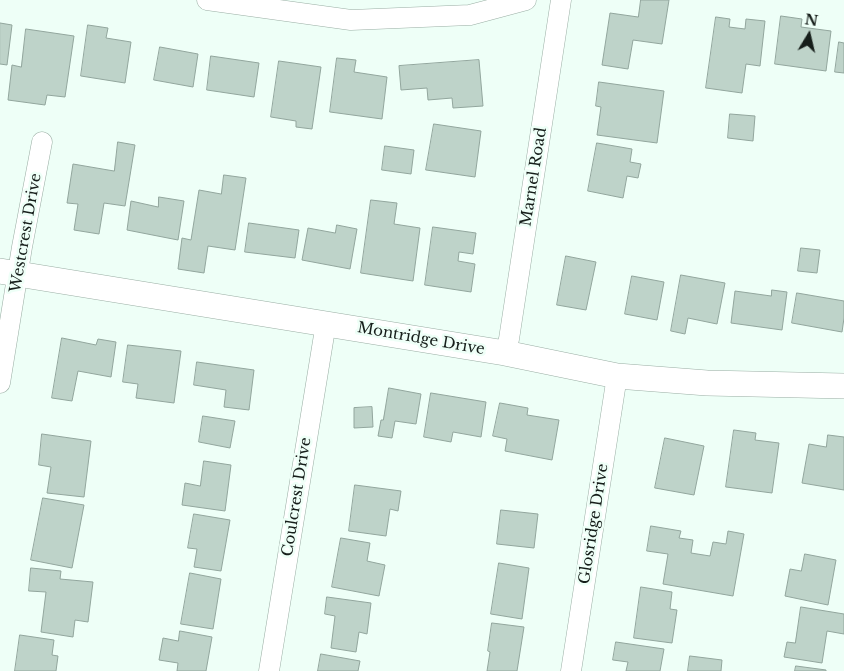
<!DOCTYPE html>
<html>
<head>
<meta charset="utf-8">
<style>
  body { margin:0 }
  #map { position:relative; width:844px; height:671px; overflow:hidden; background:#eefff7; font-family:"Libre Baskerville",serif }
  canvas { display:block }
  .north { position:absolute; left:784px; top:10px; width:50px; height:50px; -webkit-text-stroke:4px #eefff7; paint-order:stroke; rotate:9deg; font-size:14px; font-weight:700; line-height:20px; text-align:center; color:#161e1a }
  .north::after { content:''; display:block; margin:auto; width:18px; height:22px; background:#161e1a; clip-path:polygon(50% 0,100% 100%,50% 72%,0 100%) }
</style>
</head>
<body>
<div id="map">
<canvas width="844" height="671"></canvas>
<div class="north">N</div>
</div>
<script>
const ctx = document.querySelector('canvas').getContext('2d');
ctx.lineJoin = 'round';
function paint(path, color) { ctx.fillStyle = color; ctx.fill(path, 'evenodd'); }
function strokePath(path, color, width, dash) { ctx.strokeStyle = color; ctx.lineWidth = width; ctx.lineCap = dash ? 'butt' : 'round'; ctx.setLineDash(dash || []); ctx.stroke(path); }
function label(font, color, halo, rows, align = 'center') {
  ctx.font = font + ' "Libre Baskerville",serif'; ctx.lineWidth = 5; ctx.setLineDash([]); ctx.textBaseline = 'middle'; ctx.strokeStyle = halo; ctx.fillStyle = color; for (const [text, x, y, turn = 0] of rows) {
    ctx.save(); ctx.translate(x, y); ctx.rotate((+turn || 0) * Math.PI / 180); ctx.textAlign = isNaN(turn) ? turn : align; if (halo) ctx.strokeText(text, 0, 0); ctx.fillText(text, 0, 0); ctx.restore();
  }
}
const building = new Path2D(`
  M 641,0 L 669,0 L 662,44 L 633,40 L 628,69 L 602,65 L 610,13 L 638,17 Z
  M 781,16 L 802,19 L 801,27 L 831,31 L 826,71 L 775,64 Z
  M 716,17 L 730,19 L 729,27 L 745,29 L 746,19 L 765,21 L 760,66 L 746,64 L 742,93 L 706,88 Z
  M 0,23 L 12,25 L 7,65 L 0,64 Z
  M 88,25 L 108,28 L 106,38 L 131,42 L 125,83 L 81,76 Z
  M 26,29 L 74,36 L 65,97 L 47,95 L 45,105 L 8,100 L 12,65 L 21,67 Z
  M 839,42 L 844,43 L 844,73 L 835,72 Z
  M 160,47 L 198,54 L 193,87 L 154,80 Z
  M 211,56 L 259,63 L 254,97 L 207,90 Z
  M 337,58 L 356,60 L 354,72 L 387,77 L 382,119 L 330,112 Z
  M 479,60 L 483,106 L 453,108 L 452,98 L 428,100 L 427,88 L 401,90 L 399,66 Z
  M 279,61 L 321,67 L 312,129 L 296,127 L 296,121 L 271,117 Z
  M 599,82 L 664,91 L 657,143 L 597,135 L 601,107 L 596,106 Z
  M 730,114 L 755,116 L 753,141 L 728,138 Z
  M 434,124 L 481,131 L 475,177 L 426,170 Z
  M 118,142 L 135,145 L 125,206 L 104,203 L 99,234 L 74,230 L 78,204 L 67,203 L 73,164 L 114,171 Z
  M 597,143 L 632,149 L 630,162 L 641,164 L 638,178 L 627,176 L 623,198 L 588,191 Z
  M 385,146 L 414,150 L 411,174 L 382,170 Z
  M 224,175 L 246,178 L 235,250 L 208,246 L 204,273 L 178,269 L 182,238 L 191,240 L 199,190 L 221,194 Z
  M 159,197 L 184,201 L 178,240 L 127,230 L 131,201 L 158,207 Z
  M 371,200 L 397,203 L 394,224 L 420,228 L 413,281 L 361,273 Z
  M 249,223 L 299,230 L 295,258 L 245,252 Z
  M 337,225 L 357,229 L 350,269 L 302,260 L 308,228 L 335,233 Z
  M 433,227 L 476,233 L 473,254 L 459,252 L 458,261 L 475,264 L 471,292 L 425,285 Z
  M 801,248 L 820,250 L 817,273 L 798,271 Z
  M 566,256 L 596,262 L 586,310 L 557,305 Z
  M 681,275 L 725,283 L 717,324 L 688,318 L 685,334 L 671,331 Z
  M 632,276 L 664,282 L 657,320 L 625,314 Z
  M 772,290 L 787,292 L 782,330 L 731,323 L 735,291 L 771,296 Z
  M 797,293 L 844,301 L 844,318 L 842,332 L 792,323 Z
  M 62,338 L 96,345 L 98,339 L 116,342 L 111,377 L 78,371 L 72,401 L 52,398 Z
  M 128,345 L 181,351 L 174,403 L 136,398 L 138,384 L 123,382 Z
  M 197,362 L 254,370 L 249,410 L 224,407 L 226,390 L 194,385 Z
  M 389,388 L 421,394 L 416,424 L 395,421 L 392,438 L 378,436 L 381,420 L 383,420 Z
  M 431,393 L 486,402 L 481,437 L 453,432 L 451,442 L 424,437 Z
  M 500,403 L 528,408 L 527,415 L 559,420 L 552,460 L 505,451 L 507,439 L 493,436 Z
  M 372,407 L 373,427 L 354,428 L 354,408 Z
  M 203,416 L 235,421 L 230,448 L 199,442 Z
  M 734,430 L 756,433 L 755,440 L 779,443 L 772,493 L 726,487 Z
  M 42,434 L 91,441 L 84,497 L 47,493 L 51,467 L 39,465 Z
  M 828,435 L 844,437 L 844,490 L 802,483 L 809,444 L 826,447 Z
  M 665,438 L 704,446 L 694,495 L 655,488 Z
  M 204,461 L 231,465 L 225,511 L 182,505 L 185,483 L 200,486 Z
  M 355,485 L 401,491 L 398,511 L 390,509 L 386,536 L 349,531 Z
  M 43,498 L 84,505 L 72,568 L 31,560 Z
  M 501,510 L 538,514 L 534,548 L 497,544 Z
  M 194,514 L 230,520 L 221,571 L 194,567 L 197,549 L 188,548 Z
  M 651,526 L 681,531 L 679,538 L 693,540 L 691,553 L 710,556 L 713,542 L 726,544 L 728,531 L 744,534 L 733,596 L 663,584 L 668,554 L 647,551 Z
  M 341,538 L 370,543 L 367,561 L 385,565 L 379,596 L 332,587 Z
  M 805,554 L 836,560 L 828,605 L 785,596 L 790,569 L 801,571 Z
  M 499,563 L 529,568 L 522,619 L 491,614 Z
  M 31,568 L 61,571 L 60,579 L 93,582 L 88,622 L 75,620 L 73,637 L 41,632 L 46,592 L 29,591 Z
  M 190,573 L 221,579 L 213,629 L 181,624 Z
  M 641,587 L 672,592 L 670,609 L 677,610 L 672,643 L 634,638 Z
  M 327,597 L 371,603 L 367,634 L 359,632 L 356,652 L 331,648 L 335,616 L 325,614 Z
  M 801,607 L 844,614 L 844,634 L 827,631 L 822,663 L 784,657 L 787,642 L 795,643 Z
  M 492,623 L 524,627 L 517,671 L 487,671 L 490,652 L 488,651 Z
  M 180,631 L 212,637 L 206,671 L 177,671 L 178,663 L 159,660 L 163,638 L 178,641 Z
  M 20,635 L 54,640 L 52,655 L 58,656 L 56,671 L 15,671 Z
  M 616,642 L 664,649 L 660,671 L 626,671 L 628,662 L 613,660 Z
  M 321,654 L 360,661 L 358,671 L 318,671 Z
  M 690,656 L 722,660 L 721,671 L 688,671 Z
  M 796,666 L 826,670 L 826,671 L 795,671 Z`);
paint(building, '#bed3c9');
strokePath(building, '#92a69d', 1);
const minor = new Path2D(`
  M 207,0 L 351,20 L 470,15 L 526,0
  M 505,353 L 509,339 L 561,0
  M 0,383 L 22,247 L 42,142
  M 269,671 L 326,323
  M 571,671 L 617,376`);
const tertiary = new Path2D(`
  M 0,271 L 505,353 L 617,376 L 707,383 L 844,386`);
strokePath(minor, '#9aaea4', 21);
strokePath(tertiary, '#9aaea4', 26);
strokePath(minor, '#fff', 20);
strokePath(tertiary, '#fff', 25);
label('15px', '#161e1a', '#eefff7', [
  ["Marnel Road",534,177,-81],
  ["Westcrest Drive",26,233,-80],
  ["Montridge Drive",421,339,10],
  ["Coulcrest Drive",297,497,-81],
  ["Glosridge Drive",594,524,-81]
]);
</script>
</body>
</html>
